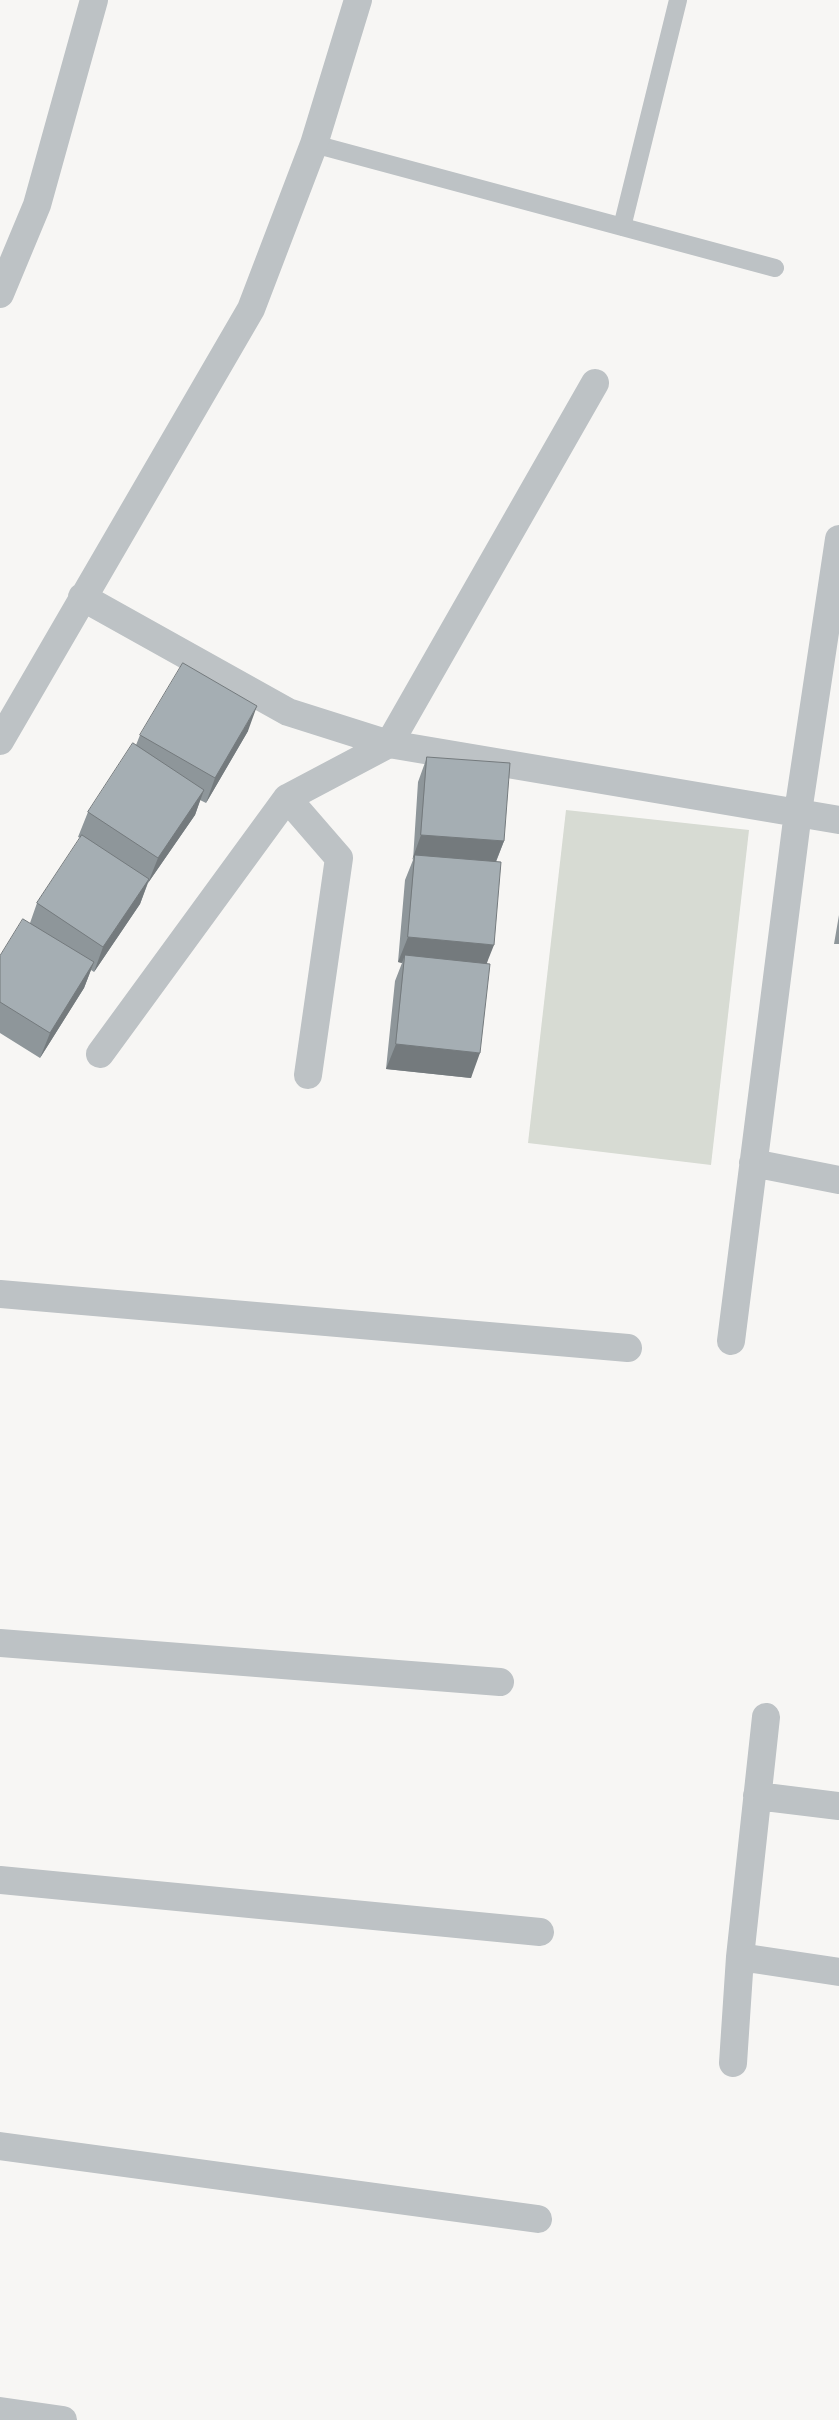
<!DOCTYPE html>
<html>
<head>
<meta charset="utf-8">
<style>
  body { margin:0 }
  canvas { display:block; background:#f7f6f4 }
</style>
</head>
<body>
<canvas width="839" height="2420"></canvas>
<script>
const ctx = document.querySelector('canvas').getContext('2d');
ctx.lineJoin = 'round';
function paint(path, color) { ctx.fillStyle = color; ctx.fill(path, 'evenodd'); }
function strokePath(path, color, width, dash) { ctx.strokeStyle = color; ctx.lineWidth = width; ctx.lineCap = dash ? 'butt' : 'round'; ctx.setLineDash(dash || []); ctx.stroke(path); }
paint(new Path2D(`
  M 566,810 L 749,830 L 711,1165 L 528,1143 Z`), '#d7dbd3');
strokePath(new Path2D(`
  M 314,144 L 775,268
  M 622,227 L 678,0`), '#bdc2c5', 18);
strokePath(new Path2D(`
  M 0,294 L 37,205 L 94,0
  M 82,597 L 288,712 L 389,744 L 595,383
  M 0,741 L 251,309 L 314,144 L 358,0
  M 287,798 L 339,858 L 308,1075
  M 100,1054 L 287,798 L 389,744 L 839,820
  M 753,1163 L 839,1180
  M 0,1294 L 628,1348
  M 731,1341 L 798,812 L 839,539
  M 0,1643 L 500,1682
  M 757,1796 L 839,1806
  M 0,1880 L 540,1932
  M 740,1957 L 839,1972
  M 733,2063 L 740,1957 L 766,1717
  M 0,2146 L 538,2219
  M 0,2411 L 63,2420`), '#bdc2c5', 28);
paint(new Path2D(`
  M 248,731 L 206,803 L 200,800 L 195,815 L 148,883 L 140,904 L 94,972 L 91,970 L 84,988 L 40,1058 L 0,1033 L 0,956 L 30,923 L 37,903 L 81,838 L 78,837 L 88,812 L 136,745 L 140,735 Z
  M 427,757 L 504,841 L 496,862 L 487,964 L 471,1078 L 386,1069 L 395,981 L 402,963 L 398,962 L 405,880 L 413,860 L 418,782 Z
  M 839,915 L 839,944 L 834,944 Z`), '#8e969a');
paint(new Path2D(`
  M 257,706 L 248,731 L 206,803 L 215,778 Z
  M 204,790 L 195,815 L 148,883 L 158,858 Z
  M 421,835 L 504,841 L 494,866 L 415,855 L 412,860 Z
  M 149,879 L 140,904 L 94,972 L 103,947 Z
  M 408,937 L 494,945 L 484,970 L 405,955 L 402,963 L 398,962 Z
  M 94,962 L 84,988 L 40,1058 L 50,1033 Z
  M 396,1044 L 480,1053 L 471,1078 L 386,1069 Z`), '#747a7d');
const building = new Path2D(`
  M 183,663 L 257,706 L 215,778 L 140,735 Z
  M 133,743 L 204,790 L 158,858 L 88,812 Z
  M 427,757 L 510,763 L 504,841 L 421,835 Z
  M 82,835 L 149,879 L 103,947 L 37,903 Z
  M 415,855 L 501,862 L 494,945 L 408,937 Z
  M 23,919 L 94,962 L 50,1033 L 0,1002 L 0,956 Z
  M 405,955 L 490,964 L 480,1053 L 396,1044 Z`);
paint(building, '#a5aeb3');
strokePath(building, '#747a7d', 1);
</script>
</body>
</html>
